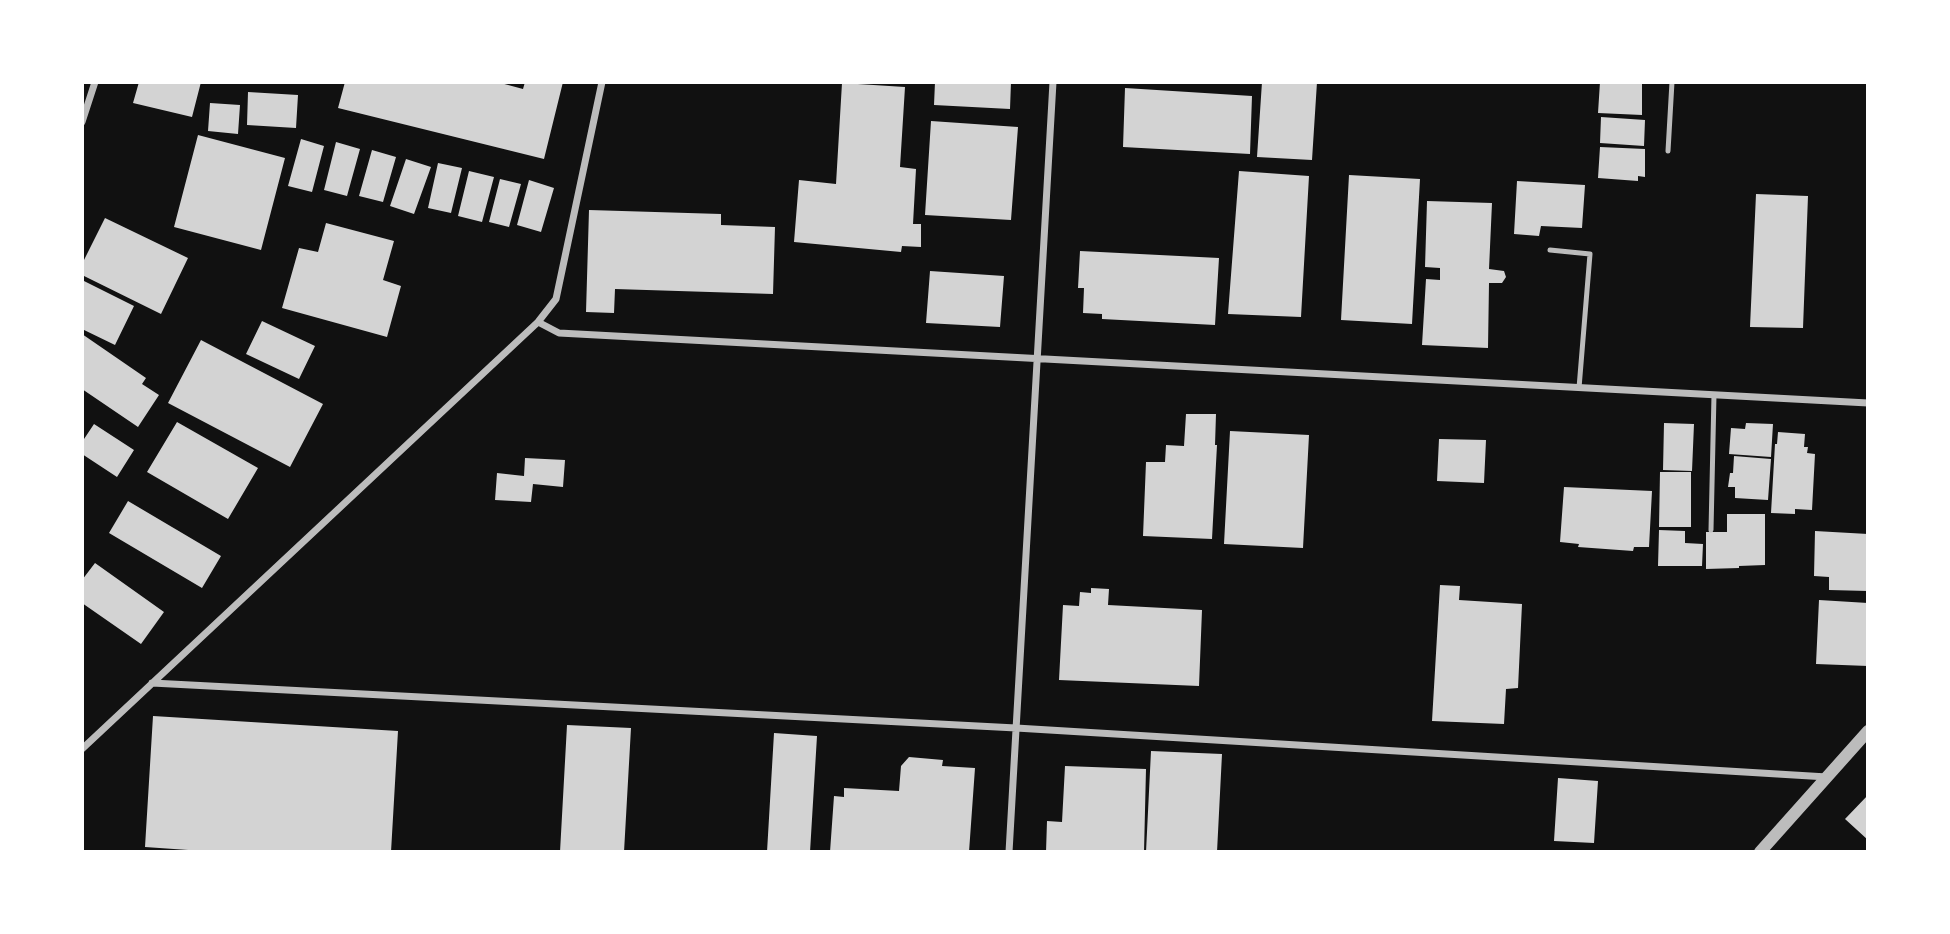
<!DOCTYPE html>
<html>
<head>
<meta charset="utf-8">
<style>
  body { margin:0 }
  #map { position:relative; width:1950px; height:934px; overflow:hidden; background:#111; font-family:Barlow,sans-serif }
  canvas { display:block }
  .frame { position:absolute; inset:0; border:84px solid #fff; pointer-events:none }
</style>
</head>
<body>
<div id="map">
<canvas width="1950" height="934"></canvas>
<div class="frame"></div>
</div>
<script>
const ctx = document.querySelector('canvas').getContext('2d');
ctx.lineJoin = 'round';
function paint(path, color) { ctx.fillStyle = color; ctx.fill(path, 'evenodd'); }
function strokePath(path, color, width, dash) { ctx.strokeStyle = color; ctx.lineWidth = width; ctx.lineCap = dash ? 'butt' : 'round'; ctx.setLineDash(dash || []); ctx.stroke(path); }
paint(new Path2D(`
  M 139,82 L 201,82 L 192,117 L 133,103 Z
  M 345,82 L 497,82 L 523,89 L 525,82 L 563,82 L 544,159 L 338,108 Z
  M 935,82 L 1011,82 L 1010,109 L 934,105 Z
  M 1262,82 L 1317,82 L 1312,160 L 1257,157 Z
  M 1600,82 L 1642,82 L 1642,115 L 1598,113 Z
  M 842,83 L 905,87 L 900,167 L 916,169 L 913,224 L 921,224 L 921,247 L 902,246 L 901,252 L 794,242 L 799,180 L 836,184 Z
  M 1125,88 L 1252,96 L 1250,154 L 1123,147 Z
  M 248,92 L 298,95 L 296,128 L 247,125 Z
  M 210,103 L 240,105 L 238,134 L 208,131 Z
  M 1601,117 L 1645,120 L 1644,146 L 1600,143 Z
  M 931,121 L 1018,127 L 1011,220 L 925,215 Z
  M 198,135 L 285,158 L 261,250 L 174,227 Z
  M 301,139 L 324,146 L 312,192 L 288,186 Z
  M 336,142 L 360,149 L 347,196 L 324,190 Z
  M 1600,147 L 1645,149 L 1645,177 L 1638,176 L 1638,181 L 1598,178 Z
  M 372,150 L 396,157 L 383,202 L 359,196 Z
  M 406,159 L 431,167 L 414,214 L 390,206 Z
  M 438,163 L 462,168 L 451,213 L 428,208 Z
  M 469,171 L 494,177 L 482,222 L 458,216 Z
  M 1239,171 L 1309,176 L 1301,317 L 1228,314 Z
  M 1349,175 L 1420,179 L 1412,324 L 1341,320 Z
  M 500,179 L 521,184 L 509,227 L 489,222 Z
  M 529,180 L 554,188 L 541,232 L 517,225 Z
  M 1517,181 L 1585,185 L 1582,228 L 1541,226 L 1539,236 L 1514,234 Z
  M 1756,194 L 1808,196 L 1803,328 L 1750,327 Z
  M 1427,201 L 1492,203 L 1489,269 L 1504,271 L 1506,277 L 1502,283 L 1489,283 L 1488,348 L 1422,345 L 1426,279 L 1440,280 L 1440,268 L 1425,267 Z
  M 589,210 L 721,214 L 721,225 L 775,227 L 773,294 L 615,289 L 614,313 L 586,312 Z
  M 105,218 L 188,258 L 161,314 L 82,275 L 82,264 Z
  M 326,223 L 394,241 L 383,280 L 401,286 L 387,337 L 282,308 L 299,248 L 318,252 Z
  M 1080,251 L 1219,258 L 1215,325 L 1102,319 L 1102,314 L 1083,313 L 1084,288 L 1078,288 Z
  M 930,271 L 1004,276 L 1000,327 L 926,323 Z
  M 82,280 L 134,306 L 115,345 L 82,329 Z
  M 262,321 L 315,346 L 299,379 L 246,354 Z
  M 82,334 L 146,378 L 142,384 L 159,395 L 138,427 L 82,389 Z
  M 201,340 L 323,404 L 290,467 L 168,403 Z
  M 1186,414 L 1216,414 L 1215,445 L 1217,445 L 1212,539 L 1143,536 L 1146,462 L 1165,462 L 1166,445 L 1184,446 Z
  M 177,422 L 258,468 L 228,519 L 147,472 Z
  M 1664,423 L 1694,424 L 1692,471 L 1663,470 Z
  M 1746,423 L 1773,424 L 1771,457 L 1729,454 L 1731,428 L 1745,429 Z
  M 94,424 L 134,450 L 117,477 L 82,454 L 82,442 Z
  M 1230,431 L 1309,435 L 1303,548 L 1224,544 Z
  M 1778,432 L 1805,434 L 1804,447 L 1808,447 L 1807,453 L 1815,454 L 1812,510 L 1795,509 L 1795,514 L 1771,513 L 1775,444 L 1777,444 Z
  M 1439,439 L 1486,440 L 1484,483 L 1437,481 Z
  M 1734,456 L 1771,459 L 1768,500 L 1735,498 L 1735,487 L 1728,487 L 1730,473 L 1733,473 Z
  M 525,458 L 565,460 L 563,487 L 533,484 L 531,502 L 495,500 L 497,473 L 524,476 Z
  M 1660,472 L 1691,472 L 1691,527 L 1659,527 Z
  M 1564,487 L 1652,491 L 1649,547 L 1634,547 L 1633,551 L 1578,547 L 1579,544 L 1560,542 Z
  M 128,501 L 221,556 L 202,588 L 109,533 Z
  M 1727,514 L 1765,514 L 1765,565 L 1739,566 L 1739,568 L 1706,569 L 1706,532 L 1727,532 Z
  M 1659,530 L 1685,531 L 1685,543 L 1703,544 L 1702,566 L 1658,566 Z
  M 1815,531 L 1868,534 L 1868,591 L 1829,590 L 1829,577 L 1814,576 Z
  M 95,563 L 164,612 L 141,644 L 82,603 L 82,580 Z
  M 1440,585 L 1460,586 L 1459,600 L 1522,604 L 1518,688 L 1506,689 L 1504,724 L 1432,721 Z
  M 1091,588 L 1109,589 L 1108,605 L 1202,610 L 1199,686 L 1059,680 L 1063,605 L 1079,606 L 1080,592 L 1091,593 Z
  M 1819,600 L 1868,603 L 1868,666 L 1816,664 Z
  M 153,716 L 398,731 L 391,852 L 217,852 L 145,847 Z
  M 567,725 L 631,728 L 624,852 L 560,852 Z
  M 774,733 L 817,736 L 810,852 L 767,852 Z
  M 1151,751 L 1222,754 L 1217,852 L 1146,852 Z
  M 909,757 L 943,760 L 942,766 L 975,768 L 969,852 L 830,852 L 834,796 L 844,797 L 844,788 L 899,791 L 901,766 Z
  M 1065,766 L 1146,769 L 1144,852 L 1046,852 L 1047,821 L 1062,822 Z
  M 1558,778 L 1598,781 L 1594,843 L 1554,841 Z
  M 1868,795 L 1868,840 L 1845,819 Z`), '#d3d3d3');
strokePath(new Path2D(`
  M 1668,151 L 1672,82
  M 1550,250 L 1590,254 L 1579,388
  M 1711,530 L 1714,395`), '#bcbcbc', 5);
strokePath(new Path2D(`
  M 82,122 L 95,82
  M 538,322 L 559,333 L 1868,403
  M 152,683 L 1016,728 L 1827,777
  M 82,749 L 538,322 L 556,299 L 602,82
  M 1009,852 L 1053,82`), '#bcbcbc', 7);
strokePath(new Path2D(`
  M 1760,852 L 1868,731`), '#bcbcbc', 12);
</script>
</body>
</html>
